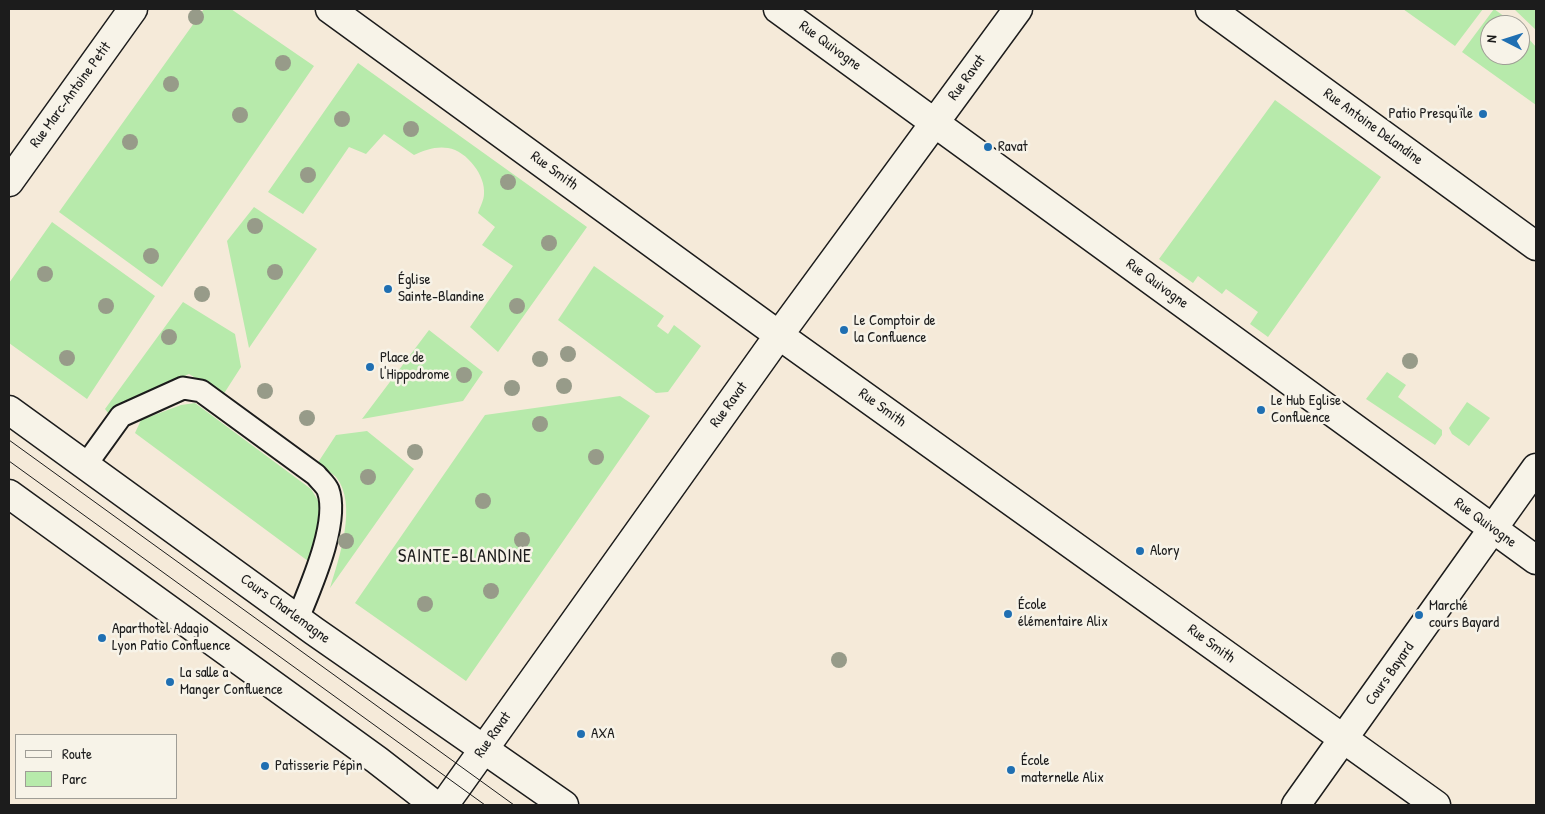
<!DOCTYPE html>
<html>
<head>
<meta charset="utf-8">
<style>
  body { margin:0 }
  #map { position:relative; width:1545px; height:814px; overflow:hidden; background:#f5ead9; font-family:"Patrick Hand",sans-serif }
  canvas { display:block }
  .frame { position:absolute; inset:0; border:10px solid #1c1c1c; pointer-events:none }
  .legend { position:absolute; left:15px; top:734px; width:162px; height:65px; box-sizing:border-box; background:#f7f3e8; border:1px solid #9f9d96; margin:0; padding:6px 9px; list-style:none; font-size:15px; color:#1c1c1c }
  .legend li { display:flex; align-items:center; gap:10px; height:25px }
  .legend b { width:25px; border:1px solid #9f9d96 }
  .north { position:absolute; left:1480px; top:15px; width:50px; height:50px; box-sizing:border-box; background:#f7f3e8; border:1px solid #9f9d96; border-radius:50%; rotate:275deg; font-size:14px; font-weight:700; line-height:20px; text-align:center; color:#1c1c1c }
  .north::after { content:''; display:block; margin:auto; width:18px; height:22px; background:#1f6fb2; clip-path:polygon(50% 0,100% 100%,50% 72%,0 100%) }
</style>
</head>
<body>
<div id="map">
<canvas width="1545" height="814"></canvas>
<div class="frame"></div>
<ul class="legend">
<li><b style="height:6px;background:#f7f3e8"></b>Route</li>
<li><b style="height:14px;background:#b7eaab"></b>Parc</li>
</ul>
<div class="north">N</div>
</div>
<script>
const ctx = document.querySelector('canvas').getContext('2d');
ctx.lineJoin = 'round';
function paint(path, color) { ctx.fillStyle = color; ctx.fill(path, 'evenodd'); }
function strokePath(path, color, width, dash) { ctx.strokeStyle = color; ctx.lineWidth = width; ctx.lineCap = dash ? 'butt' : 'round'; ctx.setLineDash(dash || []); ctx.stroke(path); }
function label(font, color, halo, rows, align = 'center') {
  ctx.font = font + ' "Patrick Hand",sans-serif'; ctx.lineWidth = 5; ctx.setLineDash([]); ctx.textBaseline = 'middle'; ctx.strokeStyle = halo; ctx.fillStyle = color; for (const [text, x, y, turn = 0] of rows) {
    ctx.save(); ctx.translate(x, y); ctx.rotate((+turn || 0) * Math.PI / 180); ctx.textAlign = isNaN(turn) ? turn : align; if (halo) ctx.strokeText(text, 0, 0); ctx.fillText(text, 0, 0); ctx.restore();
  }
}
paint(new Path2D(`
  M 204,9 L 231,9 L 314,66 L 162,287 L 59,212 Z
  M 1403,9 L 1483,9 L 1455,46 Z
  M 1494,9 L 1516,25 L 1490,25 L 1490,55 L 1520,55 L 1520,29 L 1536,47 L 1536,105 L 1462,52 Z
  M 1514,9 L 1536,9 L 1536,30 Z
  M 358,63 L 587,227 L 498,352 L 470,327 L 513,266 L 482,245 L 495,227 L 478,213 C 480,207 484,200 484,194 C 486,176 467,151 448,148 C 436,146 425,150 414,155 L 384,134 L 366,154 L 349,147 L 303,214 L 268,192 Z
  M 1275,100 L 1381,177 L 1268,337 L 1250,324 L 1258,312 L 1226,289 L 1222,294 L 1198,276 L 1193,283 L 1159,259 Z
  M 254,207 L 317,249 L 249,348 L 227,241 Z
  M 52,222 L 155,296 L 87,399 L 9,343 L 9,283 Z
  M 594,266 L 664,316 L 657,326 L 668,334 L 674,325 L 701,346 L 668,392 L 656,393 L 558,320 Z
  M 183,302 L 235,334 L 241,367 L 223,395 L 189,374 L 119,405 L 111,417 L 105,409 Z
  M 429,330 L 483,372 L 463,401 L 362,419 Z
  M 1387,372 L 1406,385 L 1398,397 L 1442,430 L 1442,435 L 1435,445 L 1366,399 Z
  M 620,396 L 650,416 L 466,681 L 355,603 L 485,415 Z
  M 1467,402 L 1490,418 L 1469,446 L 1452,434 L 1449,428 Z
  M 195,403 L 311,489 L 322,507 L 319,538 L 308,561 L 135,433 L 141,420 L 181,405 Z
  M 367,431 L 414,469 L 330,588 C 339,558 358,504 336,477 C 331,472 323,468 317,464 L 336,435 Z`), '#b7eaab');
const service = new Path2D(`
  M 85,466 L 121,416 L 183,388 L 201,391 L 316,475 C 319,479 326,485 328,490 C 340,522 310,588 298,618`);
const minor = new Path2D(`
  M 330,9 L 769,328 L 1436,805
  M 778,9 L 1536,560
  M 1210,9 L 1536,246
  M 9,182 L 133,9
  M 444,805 L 779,335 L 1018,9
  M 1296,805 L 1536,468`);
const tertiary = new Path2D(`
  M 9,410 L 314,631 L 564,805
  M 9,494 L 377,760 L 435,805`);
strokePath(service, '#1c1c1c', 25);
strokePath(minor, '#1c1c1c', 31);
strokePath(tertiary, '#1c1c1c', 31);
strokePath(service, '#f7f3e8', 21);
strokePath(minor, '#f7f3e8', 28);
strokePath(tertiary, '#f7f3e8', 28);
strokePath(new Path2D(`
  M 9,440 L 514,805
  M 9,461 L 485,805`), '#1c1c1c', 1);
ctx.fillStyle = '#979b89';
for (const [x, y] of [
  [196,17],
  [283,63],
  [171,84],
  [240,115],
  [342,119],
  [411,129],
  [130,142],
  [308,175],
  [508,182],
  [255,226],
  [549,243],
  [151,256],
  [275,272],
  [45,274],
  [202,294],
  [106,306],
  [517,306],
  [169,337],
  [568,354],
  [67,358],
  [540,359],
  [1410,361],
  [464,375],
  [564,386],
  [512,388],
  [265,391],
  [307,418],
  [540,424],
  [415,452],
  [596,457],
  [368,477],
  [483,501],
  [522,540],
  [346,541],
  [491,591],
  [425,604],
  [839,660]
]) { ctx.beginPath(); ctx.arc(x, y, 8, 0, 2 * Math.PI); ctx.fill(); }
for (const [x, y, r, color] of [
  [1483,114,5,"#1f6fb2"],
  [988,147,5,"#1f6fb2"],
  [388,289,5,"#1f6fb2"],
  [844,330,5,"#1f6fb2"],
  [370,367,5,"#1f6fb2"],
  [1261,410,5,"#1f6fb2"],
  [1140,551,5,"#1f6fb2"],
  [1008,614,5,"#1f6fb2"],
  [1419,615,5,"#1f6fb2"],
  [102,638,5,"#1f6fb2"],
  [170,682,5,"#1f6fb2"],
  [581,734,5,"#1f6fb2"],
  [265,766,5,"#1f6fb2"],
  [1011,770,5,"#1f6fb2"]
]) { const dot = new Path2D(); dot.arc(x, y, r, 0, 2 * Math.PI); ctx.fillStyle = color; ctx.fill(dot); strokePath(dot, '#f7f3e8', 2); }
label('15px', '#1c1c1c', '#f7f3e8', [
  ["Rue Quivogne",830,46,36],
  ["Rue Ravat",967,78,-54],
  ["Rue Marc-Antoine Petit",71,95,-54],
  ["Rue Antoine Delandine",1373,127,36],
  ["Rue Smith",554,171,36],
  ["Rue Quivogne",1157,284,36],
  ["Rue Ravat",729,405,-54],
  ["Rue Smith",882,408,36],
  ["Rue Quivogne",1485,523,36],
  ["Cours Charlemagne",285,609,36],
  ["Rue Smith",1211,644,36],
  ["Cours Bayard",1390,674,-55],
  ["Rue Ravat",493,735,-55]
]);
label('15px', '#1c1c1c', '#f7f3e8', [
  ["Patio Presqu'île",1473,114,"right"],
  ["Ravat",998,147],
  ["Église",398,280],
  ["Sainte-Blandine",398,297],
  ["Le Comptoir de",854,321],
  ["la Confluence",854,338],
  ["Place de",380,358],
  ["l'Hippodrome",380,375],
  ["Le Hub Eglise",1271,401],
  ["Confluence",1271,418],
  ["Alory",1150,551],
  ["École",1018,605],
  ["élémentaire Alix",1018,622],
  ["Marché",1429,606],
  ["cours Bayard",1429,623],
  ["Aparthotel Adagio",112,629],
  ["Lyon Patio Confluence",112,646],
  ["La salle a",180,673],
  ["Manger Confluence",180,690],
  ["AXA",591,734],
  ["École",1021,761],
  ["maternelle Alix",1021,778],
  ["Patisserie Pépin",275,766]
], 'left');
ctx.letterSpacing = '1px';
label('18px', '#1c1c1c', '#f7f3e8', [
  ["SAINTE-BLANDINE",465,557]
]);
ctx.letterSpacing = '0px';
</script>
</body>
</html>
